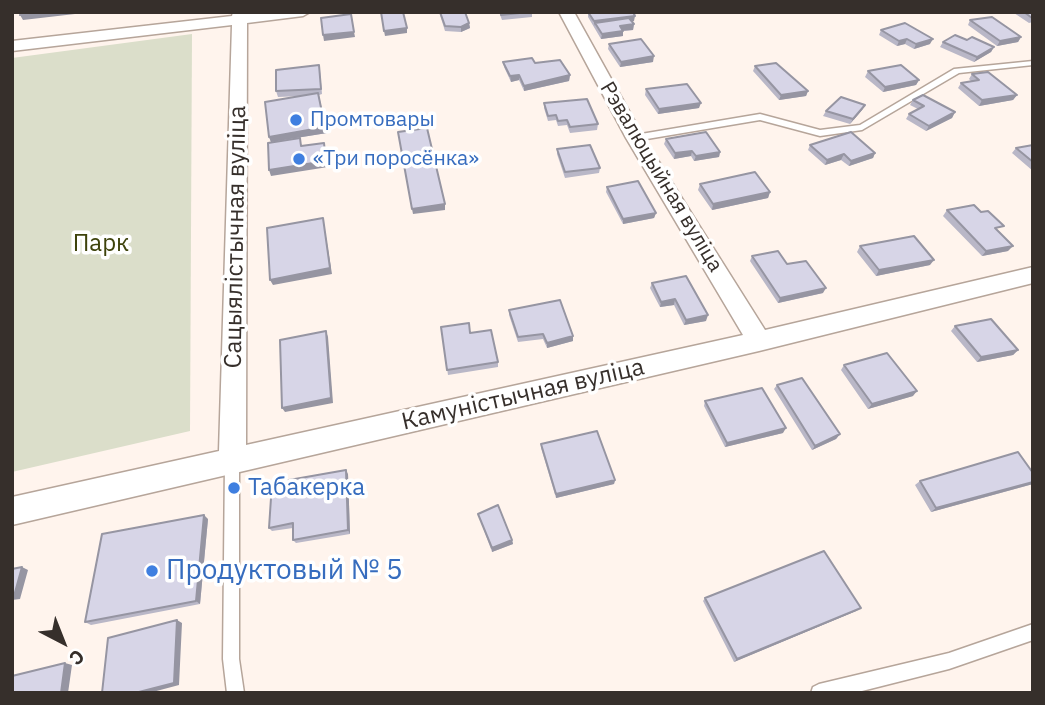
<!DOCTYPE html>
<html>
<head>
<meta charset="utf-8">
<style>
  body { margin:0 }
  #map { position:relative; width:1045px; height:705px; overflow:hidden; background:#fff4ed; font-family:"IBM Plex Sans",sans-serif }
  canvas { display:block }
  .frame { position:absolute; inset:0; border:14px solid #362f2b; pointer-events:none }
  .north { position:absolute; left:28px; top:607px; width:70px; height:70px; -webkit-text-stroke:5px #fff; paint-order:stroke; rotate:138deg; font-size:19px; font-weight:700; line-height:28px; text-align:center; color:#362f2b }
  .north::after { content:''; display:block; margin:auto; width:24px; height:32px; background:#362f2b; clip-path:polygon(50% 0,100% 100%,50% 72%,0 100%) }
</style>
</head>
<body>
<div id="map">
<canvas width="1045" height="705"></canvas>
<div class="frame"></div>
<div class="north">С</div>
</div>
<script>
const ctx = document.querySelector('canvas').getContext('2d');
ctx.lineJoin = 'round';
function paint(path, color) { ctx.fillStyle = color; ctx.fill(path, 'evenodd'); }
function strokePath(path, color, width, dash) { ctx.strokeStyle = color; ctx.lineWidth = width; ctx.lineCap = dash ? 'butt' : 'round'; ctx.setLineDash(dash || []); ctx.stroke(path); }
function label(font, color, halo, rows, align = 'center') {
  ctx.font = font + ' "IBM Plex Sans",sans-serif'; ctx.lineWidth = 7; ctx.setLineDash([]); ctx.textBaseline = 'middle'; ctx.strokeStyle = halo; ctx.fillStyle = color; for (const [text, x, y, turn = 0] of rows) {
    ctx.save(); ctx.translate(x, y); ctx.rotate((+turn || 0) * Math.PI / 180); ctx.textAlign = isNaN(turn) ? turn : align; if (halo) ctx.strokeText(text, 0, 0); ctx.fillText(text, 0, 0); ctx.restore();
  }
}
paint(new Path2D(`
  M 192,34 L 190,431 L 12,472 L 12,58 Z`), '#dbdeca');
const lane = new Path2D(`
  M 1033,61 L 1033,65 L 959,73 L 862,130 L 820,136 L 760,120 L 635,141 L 630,138 L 635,135 L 760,114 L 820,130 L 860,125 L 954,69 Z
  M 232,455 L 237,457 L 239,461 L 239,659 L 244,693 L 227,693 L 223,659 L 225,461 L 227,457 Z
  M 1033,624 L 1033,640 L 949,669 L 854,693 L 811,693 L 813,687 L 819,684 L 949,653 Z`);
const street = new Path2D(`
  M 233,12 L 310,12 L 303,16 L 247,23 L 246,445 L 743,335 L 626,138 L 559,12 L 574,12 L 644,138 L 765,330 L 1033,267 L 1033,283 L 759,351 L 12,525 L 12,497 L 219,451 L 232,25 L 12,51 L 12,41 L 232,16 Z`);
strokePath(lane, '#b6a59a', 3);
strokePath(street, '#b6a59a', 3);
paint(lane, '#fff');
paint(street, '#fff');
paint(new Path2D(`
  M 439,12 L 465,12 L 469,23 L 470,28 L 461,32 L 445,31 Z
  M 499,12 L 532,12 L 532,17 L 502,20 Z
  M 588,12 L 634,21 L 631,21 L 634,24 L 633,30 L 623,31 L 623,36 L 601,39 L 588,17 Z
  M 1033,12 L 1033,22 L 1029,23 L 1014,13 Z
  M 970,20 L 1021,37 L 1018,42 L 997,46 L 968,25 Z
  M 881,30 L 930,44 L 914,49 L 905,44 L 897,46 L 879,35 Z
  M 967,40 L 994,47 L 991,52 L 974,62 L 940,47 L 943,42 Z
  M 609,44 L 653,62 L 620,67 L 608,49 Z
  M 503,62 L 535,63 L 570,75 L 569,81 L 524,91 L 519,80 L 511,82 L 504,67 Z
  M 755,66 L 808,91 L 806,96 L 779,100 L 753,71 Z
  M 320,70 L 322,94 L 319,95 L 327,133 L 271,142 L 269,137 L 302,96 L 278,97 L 276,91 Z
  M 868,71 L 919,80 L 916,85 L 883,92 L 865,77 Z
  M 972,74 L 1017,95 L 1013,100 L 979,106 L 958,88 L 961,83 L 971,81 L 969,79 Z
  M 646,89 L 699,108 L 658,114 L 645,95 Z
  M 913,100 L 955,112 L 952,118 L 926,131 L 906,119 L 909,114 L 918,109 L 910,105 Z
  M 544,103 L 598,124 L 597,130 L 570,133 L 567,125 L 558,126 L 556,120 L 548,121 L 544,108 Z
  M 865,105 L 862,110 L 850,124 L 823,116 L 826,111 Z
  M 666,139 L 720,152 L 719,157 L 694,161 L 691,156 L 674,159 L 664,144 Z
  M 810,145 L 875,153 L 873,158 L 849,166 L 841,160 L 825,165 L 808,150 Z
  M 1033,145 L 1033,171 L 1012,153 L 1016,148 Z
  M 557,149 L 600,168 L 599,173 L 565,178 L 557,154 Z
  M 700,184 L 770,192 L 768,198 L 712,210 L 698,190 Z
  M 607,187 L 656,213 L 654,218 L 623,224 L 606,192 Z
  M 947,210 L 1000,232 L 1008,251 L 982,256 L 943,216 Z
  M 860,246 L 930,265 L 876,276 L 857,252 Z
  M 752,256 L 787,264 L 823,293 L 778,303 L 750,261 Z
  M 652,283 L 706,321 L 684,325 L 674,305 L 660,307 L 650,288 Z
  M 509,310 L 573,341 L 547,348 L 543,339 L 518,342 L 509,315 Z
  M 955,326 L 1018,350 L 1013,355 L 977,362 L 951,331 Z
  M 441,327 L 470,333 L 498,362 L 498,367 L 448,375 Z
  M 844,365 L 913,396 L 868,409 L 841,370 Z
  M 777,385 L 840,434 L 836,439 L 812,450 L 774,389 Z
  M 705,401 L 783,433 L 725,447 L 704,406 Z
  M 541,444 L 615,480 L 614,484 L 556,498 L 541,448 Z
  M 1033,473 L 1033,484 L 931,512 L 915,485 L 920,481 Z
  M 348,474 L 350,534 L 296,543 L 293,540 L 293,528 L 272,531 L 269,528 Z
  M 478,514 L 512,540 L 513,544 L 492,552 Z
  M 208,519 L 200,604 L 91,625 L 85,622 Z
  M 705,598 L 861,608 L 856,611 L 734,662 L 703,601 Z`), '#b9b7c7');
paint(new Path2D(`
  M 43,12 L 76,12 L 75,14 L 23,20 L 20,15 Z
  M 635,16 L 634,21 L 597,26 L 595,23 L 594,26 L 594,21 Z
  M 469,23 L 470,28 L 461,32 L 461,27 Z
  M 634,24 L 633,30 L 619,31 L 620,26 Z
  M 407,28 L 407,33 L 385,36 L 384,31 Z
  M 623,31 L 623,36 L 601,39 L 602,34 Z
  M 354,32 L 355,37 L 324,41 L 323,35 Z
  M 1021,37 L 1018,42 L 997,46 L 1000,41 Z
  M 907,39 L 905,44 L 897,46 L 899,41 Z
  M 933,39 L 930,44 L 914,49 L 916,44 Z
  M 994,47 L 991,52 L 974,62 L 977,57 Z
  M 654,56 L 653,62 L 620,67 L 621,62 Z
  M 519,75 L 519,80 L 511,82 L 510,76 Z
  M 570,75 L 569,81 L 524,91 L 524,86 Z
  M 919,80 L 916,85 L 883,92 L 885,87 Z
  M 808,91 L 806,96 L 779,100 L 781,95 Z
  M 318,93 L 327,133 L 271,142 L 269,137 Z
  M 1017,95 L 1013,100 L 979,106 L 982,100 Z
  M 701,103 L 699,108 L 658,114 L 659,109 Z
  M 865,105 L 862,110 L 850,124 L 853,119 Z
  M 955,112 L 952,118 L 926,131 L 929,126 Z
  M 324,143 L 328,167 L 271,176 L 269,170 Z
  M 692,151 L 691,156 L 674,159 L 675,153 Z
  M 720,152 L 719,157 L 694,161 L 696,156 Z
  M 875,153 L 873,158 L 849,166 L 851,161 Z
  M 844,154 L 841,160 L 825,165 L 827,160 Z
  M 770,192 L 768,198 L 712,210 L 713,204 Z
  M 445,204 L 445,210 L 413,214 L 412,209 Z
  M 656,213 L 654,218 L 623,224 L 623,219 Z
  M 323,218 L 332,274 L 273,285 L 270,280 Z
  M 1013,246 L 1008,251 L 982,256 L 986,251 Z
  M 934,260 L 930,265 L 876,276 L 879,270 Z
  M 826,288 L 823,293 L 778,303 L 780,298 Z
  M 675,299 L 674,305 L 660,307 L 661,302 Z
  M 708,315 L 706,321 L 684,325 L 686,320 Z
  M 326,331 L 328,337 L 333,403 L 285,412 L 282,408 Z
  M 573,336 L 573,341 L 547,348 L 547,343 Z
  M 1018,350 L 1013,355 L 977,362 L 981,357 Z
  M 917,391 L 913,396 L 868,409 L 872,404 Z
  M 786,428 L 783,433 L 725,447 L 727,443 Z
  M 840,434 L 836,439 L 812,450 L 815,446 Z
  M 346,470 L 348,474 L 350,534 L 348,530 Z
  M 615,480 L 614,484 L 556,498 L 556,494 Z
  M 1033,482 L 1033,484 L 931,512 L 936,508 Z
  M 204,515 L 208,519 L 200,604 L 196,601 Z
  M 512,540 L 513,544 L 492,552 L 492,548 Z
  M 22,567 L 28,570 L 20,599 L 12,600 L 12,596 Z
  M 861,608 L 856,611 L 734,662 L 737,659 Z
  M 177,620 L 182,623 L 179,685 L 149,693 L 135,693 Z
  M 65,663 L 72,665 L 68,693 L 61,693 Z`), '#9695a2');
const building = new Path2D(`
  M 21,12 L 43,12 L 20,15 Z
  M 381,12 L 403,12 L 407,28 L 384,31 Z
  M 440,12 L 465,12 L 469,23 L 461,27 L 445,26 Z
  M 501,12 L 529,12 L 501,15 Z
  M 588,12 L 633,12 L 635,16 L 594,21 Z
  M 1024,12 L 1033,12 L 1033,18 L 1032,18 Z
  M 351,14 L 354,32 L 323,35 L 321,18 Z
  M 992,17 L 1021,37 L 1000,41 L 970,20 Z
  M 629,18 L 634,24 L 620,26 L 623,31 L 602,34 L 595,23 Z
  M 905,23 L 933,39 L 916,44 L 907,39 L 899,41 L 881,30 Z
  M 955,35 L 967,40 L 972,37 L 994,47 L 977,57 L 943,42 Z
  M 641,39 L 654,56 L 621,62 L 609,44 Z
  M 532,58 L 535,63 L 560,60 L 570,75 L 524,86 L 519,75 L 510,76 L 503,62 Z
  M 776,63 L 808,91 L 781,95 L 755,66 Z
  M 319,65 L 321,89 L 276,91 L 276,70 Z
  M 901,65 L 919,80 L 885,87 L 868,71 Z
  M 988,72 L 1017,95 L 982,100 L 961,83 L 979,80 L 972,74 Z
  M 687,84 L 701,103 L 659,109 L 646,89 Z
  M 318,93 L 325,127 L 269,137 L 265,102 Z
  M 923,95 L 955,112 L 929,126 L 909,114 L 924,106 L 913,100 Z
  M 841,97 L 865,105 L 853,119 L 826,111 Z
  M 587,99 L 598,124 L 570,127 L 567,120 L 558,121 L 556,115 L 548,116 L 544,103 Z
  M 427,128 L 445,204 L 412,209 L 398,132 Z
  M 706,132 L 720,152 L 696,156 L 692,151 L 675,153 L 666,139 Z
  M 851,132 L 875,153 L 851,161 L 844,154 L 827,160 L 810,145 Z
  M 300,138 L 301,146 L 324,143 L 326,161 L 269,170 L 268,143 Z
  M 590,145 L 600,168 L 565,172 L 557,149 Z
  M 1033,145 L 1033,162 L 1016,148 Z
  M 755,172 L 770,192 L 713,204 L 700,184 Z
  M 638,181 L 656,213 L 623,219 L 607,187 Z
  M 974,205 L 981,212 L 988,211 L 1004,226 L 995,228 L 1013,246 L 986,251 L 947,210 Z
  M 323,218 L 330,268 L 270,280 L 267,228 Z
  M 914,236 L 934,260 L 879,270 L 860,246 Z
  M 778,251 L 787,264 L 806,261 L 826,288 L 780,298 L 752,256 Z
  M 686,276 L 708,315 L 686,320 L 675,299 L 661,302 L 652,283 Z
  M 560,300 L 573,336 L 547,343 L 543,334 L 518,337 L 509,310 Z
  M 991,319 L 1018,350 L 981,357 L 955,326 Z
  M 469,323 L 470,333 L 491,330 L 498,362 L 447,370 L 441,327 Z
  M 326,331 L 331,398 L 282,408 L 280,340 Z
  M 887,353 L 917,391 L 872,404 L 844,365 Z
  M 802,378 L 840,434 L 815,446 L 777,385 Z
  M 762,388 L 786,428 L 727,443 L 705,401 Z
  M 597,431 L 615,480 L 556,494 L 541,444 Z
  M 1018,452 L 1033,473 L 1033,482 L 936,508 L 920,481 Z
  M 346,470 L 348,530 L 293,540 L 293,523 L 269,528 L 272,483 Z
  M 498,505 L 512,540 L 492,548 L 478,514 Z
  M 204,515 L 196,601 L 85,622 L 102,534 Z
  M 824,551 L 861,608 L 737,659 L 705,598 Z
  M 22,567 L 14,596 L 12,596 L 12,569 Z
  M 177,620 L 174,683 L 135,693 L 102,693 L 108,638 Z
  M 65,663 L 61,693 L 12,693 L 12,676 Z`);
paint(building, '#d7d5e7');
strokePath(building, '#9695a2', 2);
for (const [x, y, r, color] of [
  [296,120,7,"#3f7fe0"],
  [299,159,7,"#3f7fe0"],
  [234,488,7,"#3f7fe0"],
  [152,571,7,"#3f7fe0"]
]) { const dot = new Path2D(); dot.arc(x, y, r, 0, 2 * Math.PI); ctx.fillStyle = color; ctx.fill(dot); strokePath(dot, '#fff', 2.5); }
label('21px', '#366cbe', '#fff', [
  ["Промтовары",310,120],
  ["«Три поросёнка»",313,159]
], 'left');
label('21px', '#362f2b', '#fff', [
  ["Рэвалюцыйная вуліца",661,177,59]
]);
label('24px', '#362f2b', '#fff', [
  ["Сацыялістычная вуліца",236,237,-89],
  ["Камуністычная вуліца",523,395,-13]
]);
label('24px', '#3e430c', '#fff', [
  ["Парк",101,244]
]);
label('24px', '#366cbe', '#fff', [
  ["Табакерка",248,488]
], 'left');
label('28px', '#366cbe', '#fff', [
  ["Продуктовый № 5",166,571]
], 'left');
</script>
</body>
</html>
